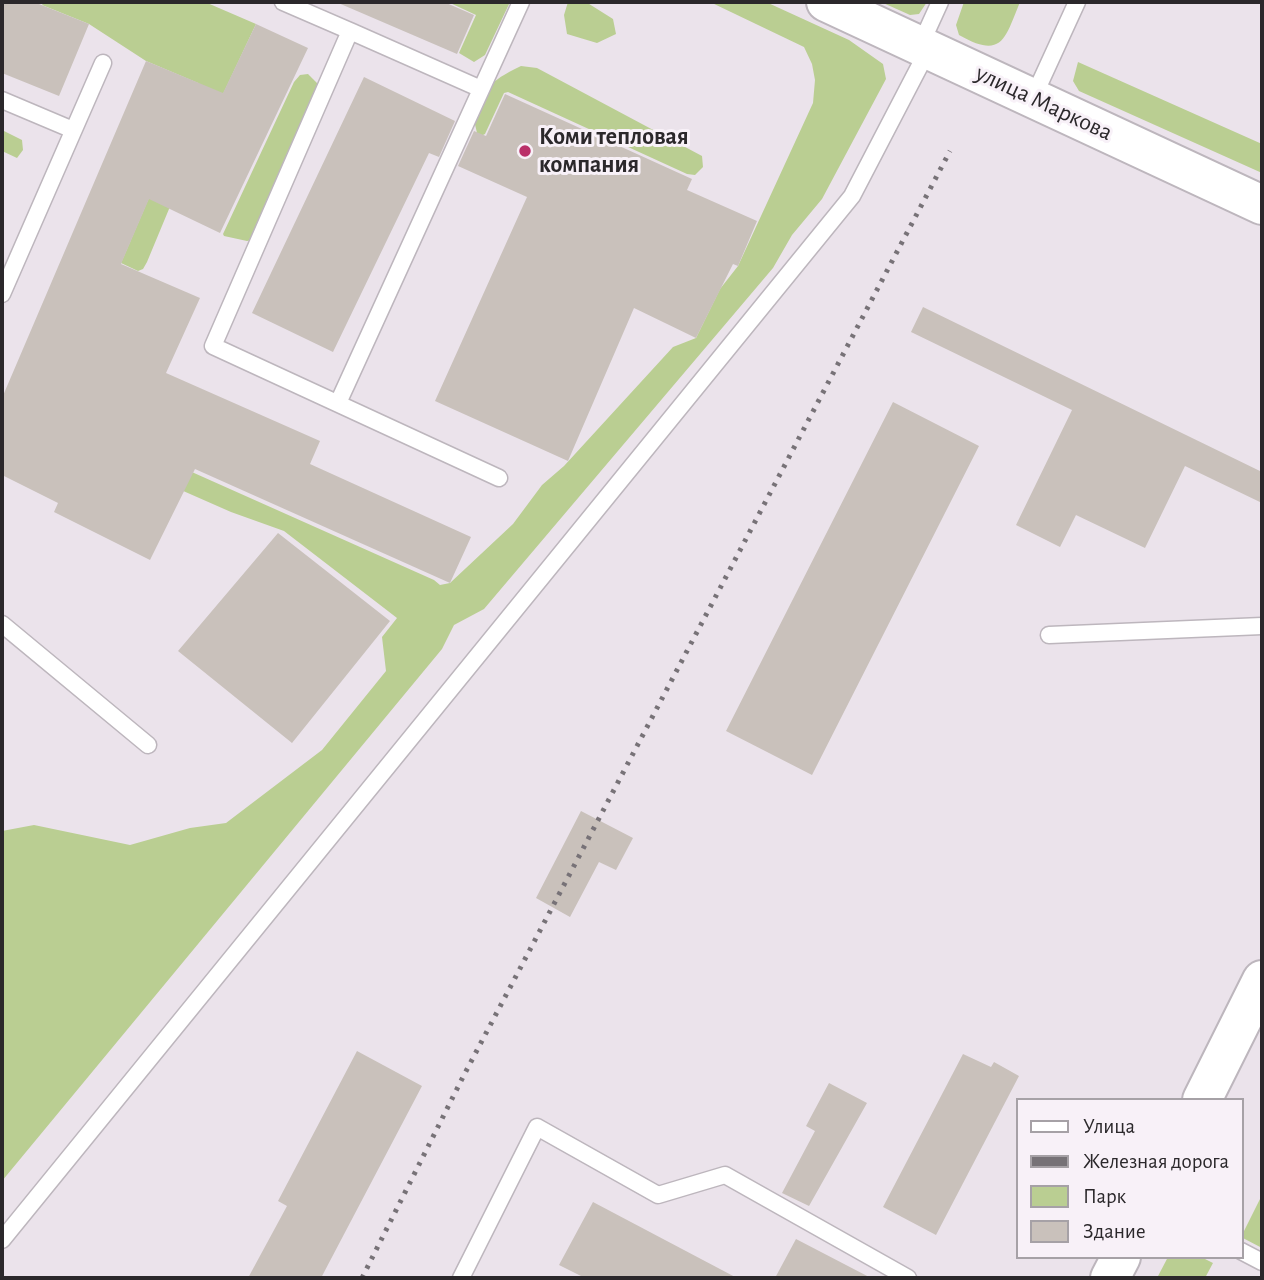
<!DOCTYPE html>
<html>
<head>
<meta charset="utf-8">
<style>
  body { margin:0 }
  #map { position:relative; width:1264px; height:1280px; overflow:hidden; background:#ebe3eb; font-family:"Alegreya Sans",sans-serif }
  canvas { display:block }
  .frame { position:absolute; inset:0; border:4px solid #2b282b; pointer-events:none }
  .legend { position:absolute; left:1016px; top:1098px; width:228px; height:161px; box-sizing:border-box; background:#f8f1f8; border:2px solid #a6a1a6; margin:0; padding:9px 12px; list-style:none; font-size:21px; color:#2b282b }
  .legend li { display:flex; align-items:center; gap:14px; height:35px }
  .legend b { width:35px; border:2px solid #a6a1a6 }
</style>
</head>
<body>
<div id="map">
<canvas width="1264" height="1280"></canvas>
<div class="frame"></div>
<ul class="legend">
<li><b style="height:9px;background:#fff"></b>Улица</li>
<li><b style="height:9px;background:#777277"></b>Железная дорога</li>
<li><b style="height:19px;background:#bace92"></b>Парк</li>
<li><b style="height:19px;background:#c9c1bb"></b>Здание</li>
</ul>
</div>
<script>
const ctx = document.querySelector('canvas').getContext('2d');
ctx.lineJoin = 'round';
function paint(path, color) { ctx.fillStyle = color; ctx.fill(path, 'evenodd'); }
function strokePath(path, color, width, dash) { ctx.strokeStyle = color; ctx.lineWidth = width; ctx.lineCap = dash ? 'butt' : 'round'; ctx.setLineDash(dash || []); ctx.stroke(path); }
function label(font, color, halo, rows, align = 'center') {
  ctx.font = font + ' "Alegreya Sans",sans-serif'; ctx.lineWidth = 6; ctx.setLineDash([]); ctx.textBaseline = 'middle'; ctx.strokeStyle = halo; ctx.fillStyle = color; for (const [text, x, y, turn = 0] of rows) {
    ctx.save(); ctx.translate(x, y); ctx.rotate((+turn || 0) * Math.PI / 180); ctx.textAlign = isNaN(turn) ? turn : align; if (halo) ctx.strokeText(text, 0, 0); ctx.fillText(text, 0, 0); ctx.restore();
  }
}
paint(new Path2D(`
  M 44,2 L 205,2 L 256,24 L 169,209 L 147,262 L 143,269 L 138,271 L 121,263 L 198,83 L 146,61 L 89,24 L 42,5 Z
  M 448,2 L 510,2 L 485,55 L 474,62 L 459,53 L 476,15 Z
  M 568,2 L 586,2 L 613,19 L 616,34 L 597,43 L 567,34 L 564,15 Z
  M 710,2 L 766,2 L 849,40 L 883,64 L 886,79 L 822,199 L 792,235 L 773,268 L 484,609 L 454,625 L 442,649 L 2,1181 L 2,831 L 34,825 L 130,845 L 190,828 L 226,823 L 322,750 L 386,671 L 382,637 L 397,618 L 284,531 L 231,512 L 181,490 L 138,448 L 434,580 L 440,585 L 450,583 L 513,524 L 542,485 L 564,466 L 673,347 L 696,338 L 720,289 L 738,266 L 813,103 L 815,80 L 812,64 L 804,47 Z
  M 881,2 L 927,2 L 919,14 L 910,15 Z
  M 964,2 L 1020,2 C 1005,38 1003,60 959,35 L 956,25 Z
  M 1078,62 L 1262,144 L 1262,173 L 1079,91 L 1073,81 Z
  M 521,66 L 537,68 L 702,156 L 703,167 L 695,175 L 687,174 L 508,92 L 504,93 L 485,134 L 481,136 L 477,133 L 474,120 C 489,86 486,83 521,66 Z
  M 308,74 L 318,84 L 252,240 L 247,241 L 224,236 L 223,234 L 294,82 L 300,75 Z
  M 2,130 L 22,140 L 23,150 L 17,158 L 2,151 Z
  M 1262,1195 L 1262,1248 L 1241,1237 Z
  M 1168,1257 L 1201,1257 L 1213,1263 L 1205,1278 L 1157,1278 Z`), '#bace92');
paint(new Path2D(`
  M 2,2 L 34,2 L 89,24 L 59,96 L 2,73 Z
  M 336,2 L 444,2 L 474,15 L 457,54 Z
  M 256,24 L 308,48 L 220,233 L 149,199 L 121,264 L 200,298 L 166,373 L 320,441 L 310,464 L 471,537 L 450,583 L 195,469 L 150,560 L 54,512 L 58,503 L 2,475 L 2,398 L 146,61 L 223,93 Z
  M 364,77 L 455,121 L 439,157 L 429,153 L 333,352 L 252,313 Z
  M 505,94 L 692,179 L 687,190 L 757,221 L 738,266 L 733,264 L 696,338 L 634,308 L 568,461 L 435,401 L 527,197 L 458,166 L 474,131 L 486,136 Z
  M 923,307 L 1262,472 L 1262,503 L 1185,466 L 1145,548 L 1076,515 L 1060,547 L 1016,525 L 1072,410 L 911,332 Z
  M 893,402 L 979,446 L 812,775 L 726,731 Z
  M 278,533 L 390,621 L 292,743 L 178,651 Z
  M 581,811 L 633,838 L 616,870 L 599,862 L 570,917 L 536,898 Z
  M 357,1051 L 422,1086 L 321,1278 L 248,1278 L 287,1206 L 278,1201 Z
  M 963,1054 L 991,1067 L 994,1062 L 1019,1076 L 936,1235 L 883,1207 Z
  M 829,1083 L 867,1103 L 809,1206 L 782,1193 L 815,1131 L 806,1126 Z
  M 593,1202 L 737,1278 L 585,1278 L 559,1265 Z
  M 796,1239 L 871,1278 L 775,1278 Z`), '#c9c1bb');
const lane = new Path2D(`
  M 283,2 L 350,31 L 213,346 L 499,478
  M 350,31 L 481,89
  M 920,46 L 940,2
  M 1033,98 L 1077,2
  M 2,100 L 73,130
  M 2,294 L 103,63
  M 338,403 L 521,2
  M 2,624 L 148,745
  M 1049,635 L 1262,626
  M 2,1240 L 852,196 L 928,50
  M 1241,1251 L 1262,1262
  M 461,1278 L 537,1127 L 658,1195 L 725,1175 L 908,1278`);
const secondary = new Path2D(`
  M 826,2 L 1262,205
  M 1202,1100 L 1262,980
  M 1110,1278 L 1121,1257`);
strokePath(lane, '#bdb6bd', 19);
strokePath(secondary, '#bdb6bd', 42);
strokePath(lane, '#fff', 16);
strokePath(secondary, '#fff', 38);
strokePath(new Path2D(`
  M 362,1278 L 464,1075 L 950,151`), '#777277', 5, [3.5, 7]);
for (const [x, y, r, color] of [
  [525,151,7,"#ba3069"]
]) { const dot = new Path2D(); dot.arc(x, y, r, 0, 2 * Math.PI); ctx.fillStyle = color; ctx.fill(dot); strokePath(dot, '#f8f1f8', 2.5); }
label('24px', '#2b282b', '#f8f1f8', [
  ["улица Маркова",1044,103,25]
]);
label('bold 24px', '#2b282b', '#f8f1f8', [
  ["Коми тепловая",539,137],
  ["компания",539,165]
], 'left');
</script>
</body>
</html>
